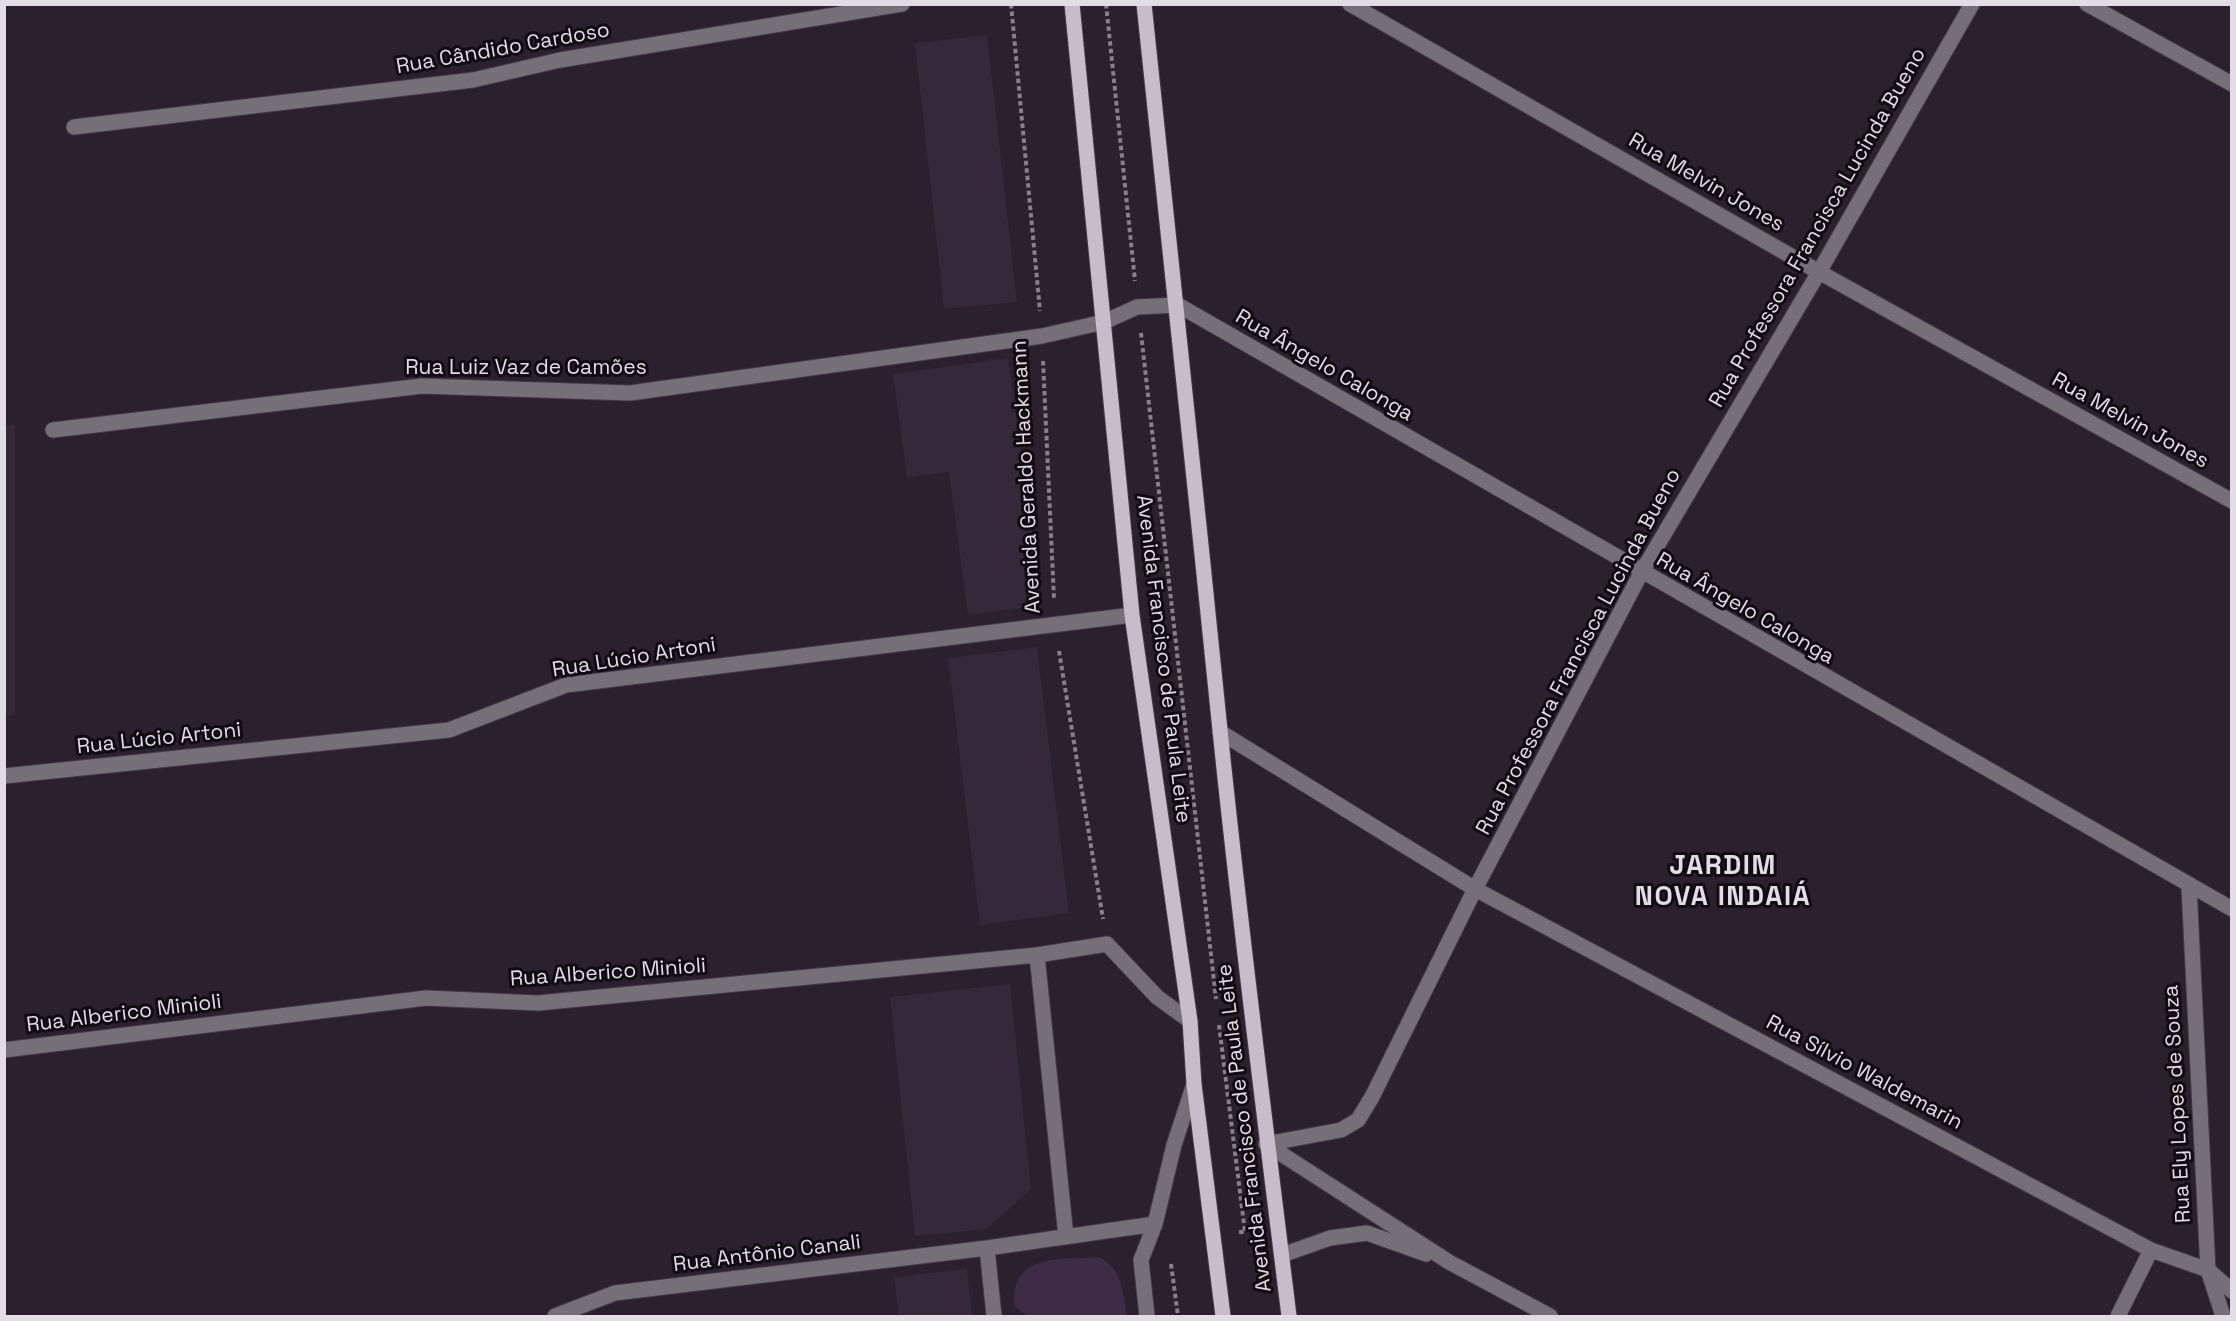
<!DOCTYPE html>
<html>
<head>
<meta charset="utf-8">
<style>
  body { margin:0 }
  #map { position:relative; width:2236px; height:1321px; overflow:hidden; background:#2a202e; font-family:"Space Grotesk",sans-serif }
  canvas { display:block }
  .frame { position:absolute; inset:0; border:6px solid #e2dce5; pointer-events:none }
</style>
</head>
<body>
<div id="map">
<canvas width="2236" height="1321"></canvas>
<div class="frame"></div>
</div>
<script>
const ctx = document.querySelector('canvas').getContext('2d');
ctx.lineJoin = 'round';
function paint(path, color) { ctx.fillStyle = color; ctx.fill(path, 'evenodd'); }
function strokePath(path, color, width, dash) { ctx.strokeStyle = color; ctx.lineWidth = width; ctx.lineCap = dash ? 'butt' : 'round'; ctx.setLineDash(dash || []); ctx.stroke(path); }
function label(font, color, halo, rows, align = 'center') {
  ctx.font = font + ' "Space Grotesk",sans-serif'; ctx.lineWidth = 6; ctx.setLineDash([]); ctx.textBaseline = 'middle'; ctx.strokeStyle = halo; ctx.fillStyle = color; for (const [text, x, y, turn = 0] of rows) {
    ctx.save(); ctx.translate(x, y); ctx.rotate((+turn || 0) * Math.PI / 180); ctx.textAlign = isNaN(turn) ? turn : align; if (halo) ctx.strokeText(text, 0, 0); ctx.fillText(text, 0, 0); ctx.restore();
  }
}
paint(new Path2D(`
  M 987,35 L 1017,302 L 944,309 L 915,43 Z
  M 1008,358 L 1042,605 L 968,615 L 949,472 L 907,478 L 893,374 Z
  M 15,424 L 15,715 L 5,716 L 4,426 Z
  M 1037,647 L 1069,913 L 980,925 L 948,658 Z
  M 1010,984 L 1031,1189 L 987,1229 L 915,1236 L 890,997 Z
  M 967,1269 L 972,1316 L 899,1316 L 894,1277 Z`), '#36283a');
paint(new Path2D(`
  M 1099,1257 C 1123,1270 1123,1292 1127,1316 L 1027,1316 L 1014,1306 C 1011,1252 1061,1260 1099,1257 Z`), '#3e2b46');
const minor = new Path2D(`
  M 1350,4 L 1819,272 L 2232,501
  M 2087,4 L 2232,84
  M 74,127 L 473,80 L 560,60 L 902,4
  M 53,430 L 422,386 L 630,393 L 1042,336 L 1104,322 L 1137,307 L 1178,305 L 2232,909
  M 1220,732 L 1475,889 L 2151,1250 L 2208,1270 L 2232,1291
  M 4,776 L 449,730 L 566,685 L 1132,615
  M 2189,887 L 2208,1270 L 2223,1316
  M 1037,955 L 1066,1237
  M 4,1050 L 426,998 L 538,1003 L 1037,955 L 1107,944 L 1157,997 L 1190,1021
  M 1266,1144 L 1341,1130 L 1358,1120 L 1372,1097 L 1475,889 L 1641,573 L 1819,272 L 1972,4
  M 1266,1144 L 1449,1262 L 1550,1316
  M 987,1248 L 994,1316
  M 1282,1255 L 1330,1238 L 1367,1233 L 1426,1254
  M 555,1316 L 615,1293 L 987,1248 L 1155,1224
  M 1147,1316 L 1141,1260 L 1155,1224 L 1174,1145 L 1194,1084
  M 2118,1316 L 2151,1250`);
const major = new Path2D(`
  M 1072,4 L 1132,615 L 1190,1021 L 1194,1084 L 1223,1316
  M 1144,4 C 1171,246 1195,488 1220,730 C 1240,926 1265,1121 1289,1316`);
strokePath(minor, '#443a48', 17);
strokePath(major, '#443a48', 17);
strokePath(new Path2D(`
  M 1011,4 L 1040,311
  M 1106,4 L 1135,281
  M 1141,333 L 1216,999
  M 1043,361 L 1054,599
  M 1059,651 L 1103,919
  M 1219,1025 L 1245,1232 L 1239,1232
  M 1171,1264 L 1178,1316`), '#877f8a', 4, [4.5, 3]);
strokePath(minor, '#757077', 15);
strokePath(major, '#c7bccc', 15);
label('21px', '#e2dce5', '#100c12', [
  ["Rua Cândido Cardoso",503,49,-10],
  ["Rua Melvin Jones",1706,183,30],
  ["Rua Professora Francisca Lucinda Bueno",1818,228,-60],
  ["Rua Ângelo Calonga",1324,366,30],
  ["Rua Luiz Vaz de Camões",526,368],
  ["Rua Melvin Jones",2130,421,29],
  ["Avenida Geraldo Hackmann",1027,477,-93],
  ["Rua Ângelo Calonga",1745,609,30],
  ["Rua Professora Francisca Lucinda Bueno",1579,652,-62],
  ["Rua Lúcio Artoni",634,658,-9],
  ["Avenida Francisco de Paula Leite",1163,659,83],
  ["Rua Lúcio Artoni",159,739,-6],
  ["Rua Alberico Minioli",608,973,-4],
  ["Rua Alberico Minioli",124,1014,-7],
  ["Rua Sílvio Waldemarin",1864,1073,28],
  ["Rua Ely Lopes de Souza",2178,1104,-93],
  ["Avenida Francisco de Paula Leite",1245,1128,-97],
  ["Rua Antônio Canali",767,1254,-7]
]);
ctx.letterSpacing = '1.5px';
label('bold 27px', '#e2dce5', '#100c12', [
  ["JARDIM",1723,867],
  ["NOVA INDAIÁ",1723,898]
]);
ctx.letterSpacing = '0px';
</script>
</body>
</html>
